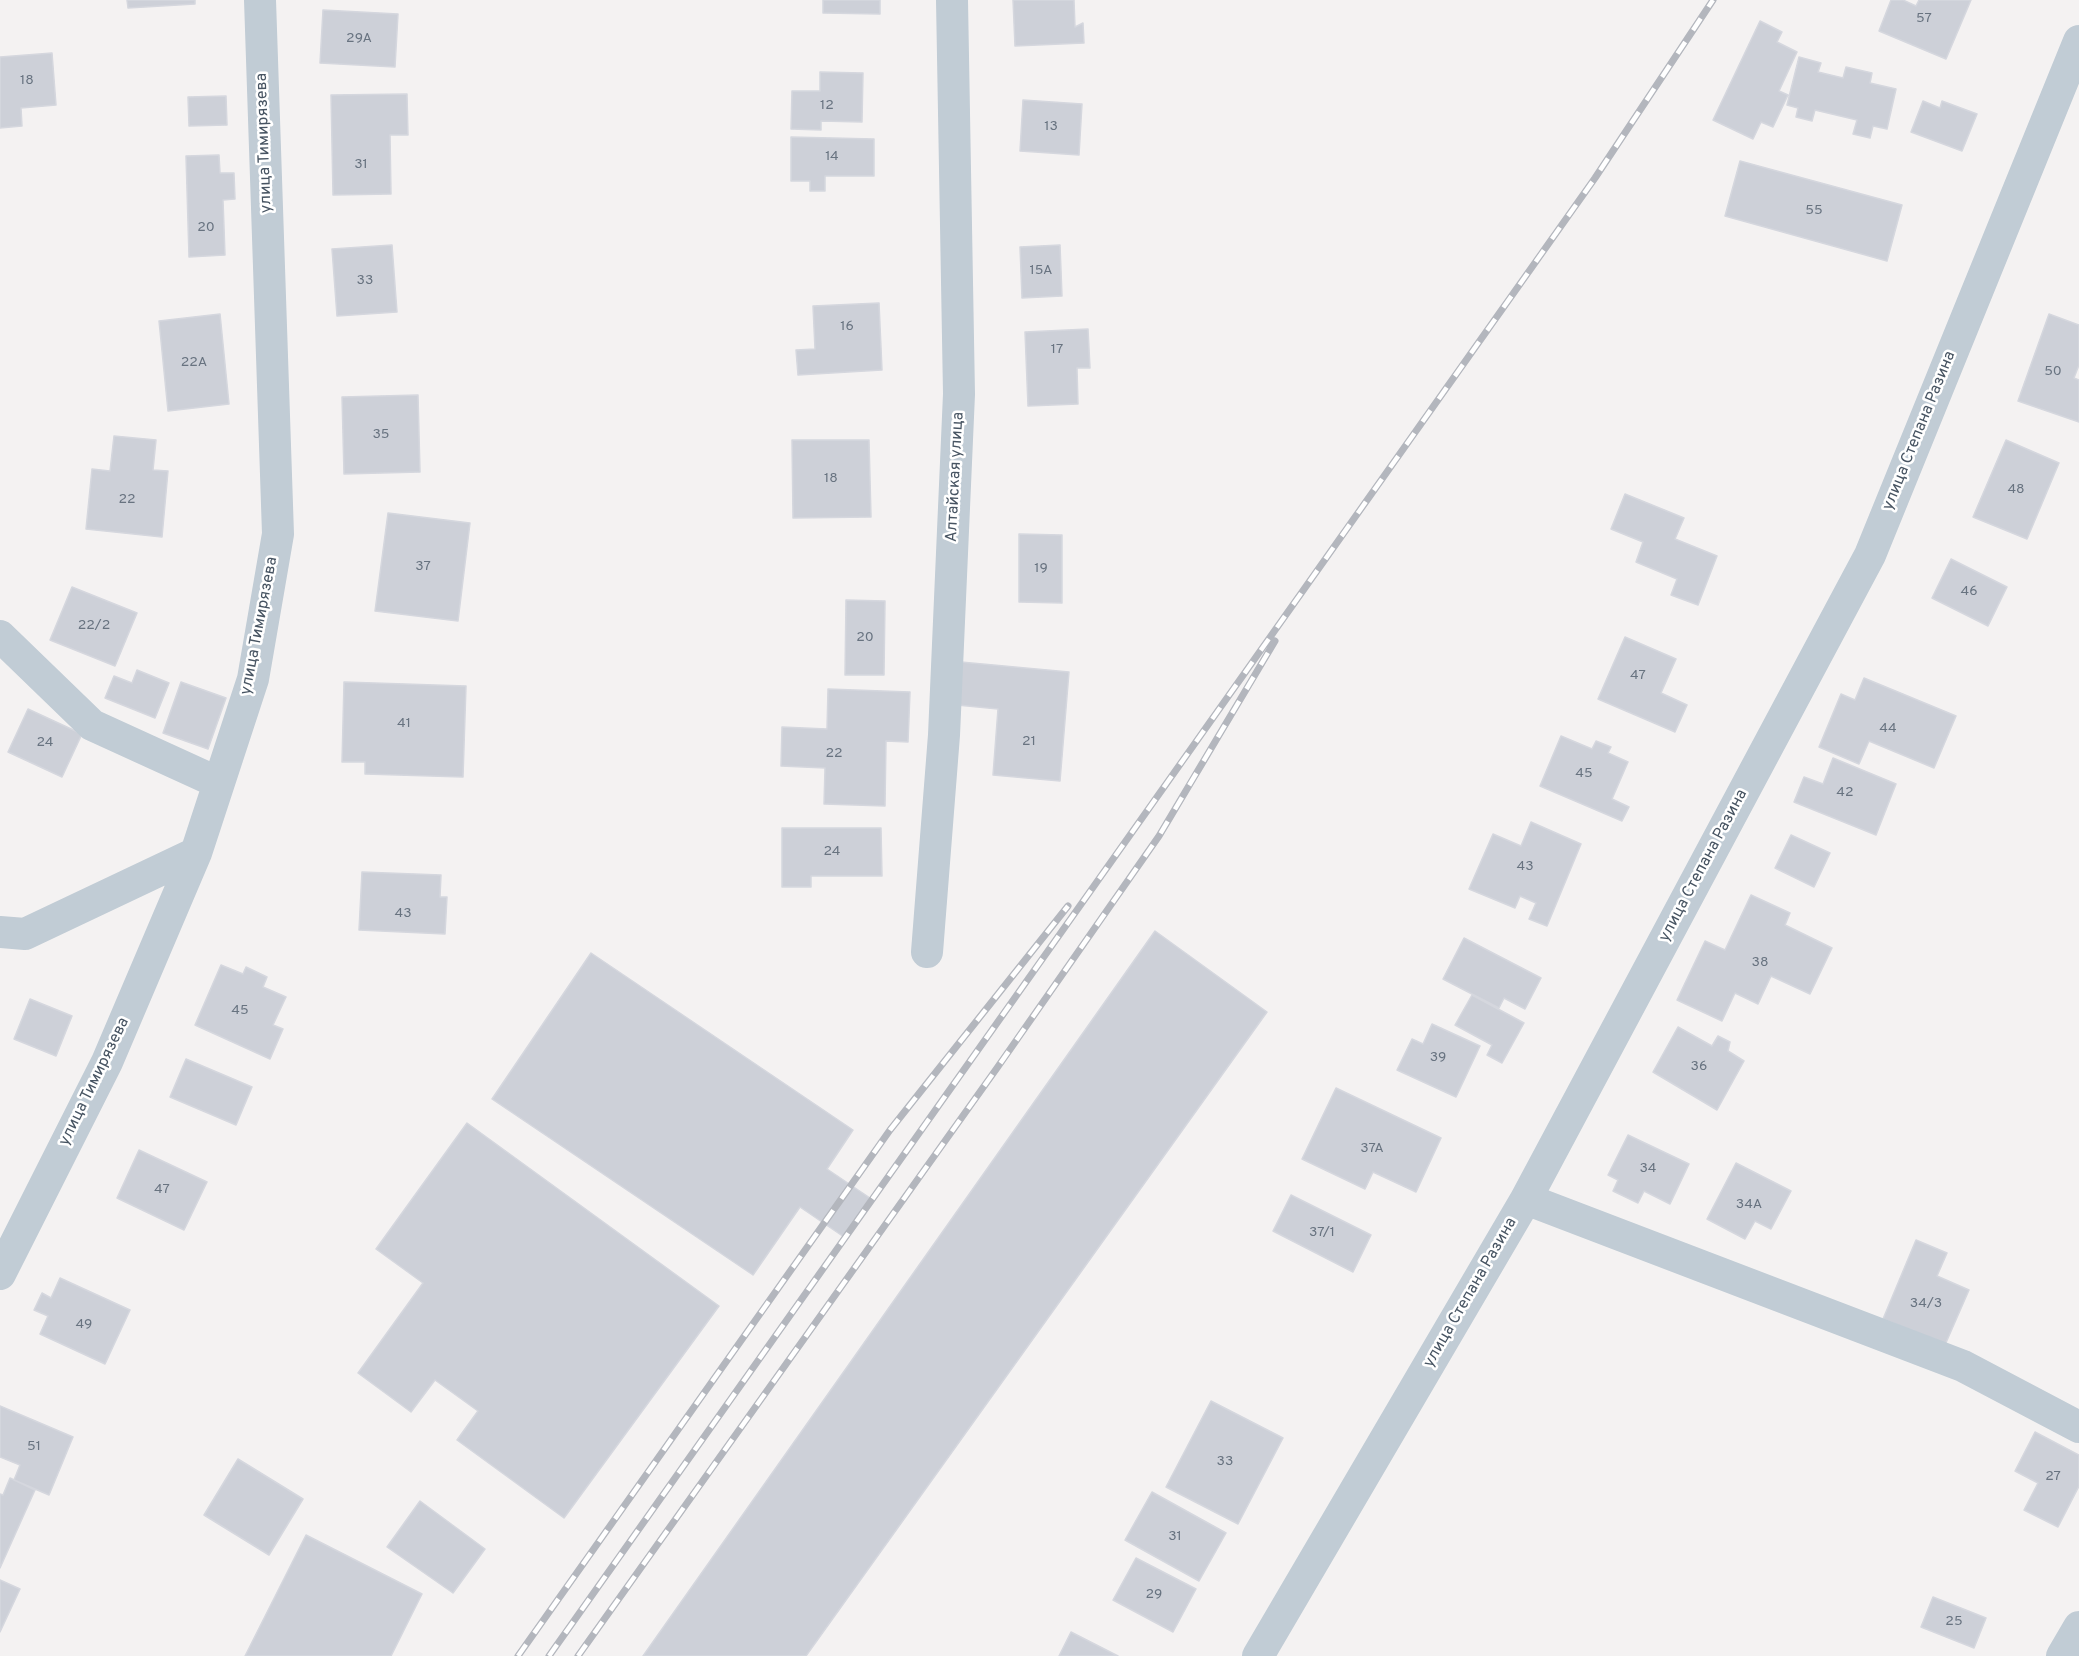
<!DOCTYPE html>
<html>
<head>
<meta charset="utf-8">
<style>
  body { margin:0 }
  canvas { display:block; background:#f4f2f2 }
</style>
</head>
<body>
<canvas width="2079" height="1656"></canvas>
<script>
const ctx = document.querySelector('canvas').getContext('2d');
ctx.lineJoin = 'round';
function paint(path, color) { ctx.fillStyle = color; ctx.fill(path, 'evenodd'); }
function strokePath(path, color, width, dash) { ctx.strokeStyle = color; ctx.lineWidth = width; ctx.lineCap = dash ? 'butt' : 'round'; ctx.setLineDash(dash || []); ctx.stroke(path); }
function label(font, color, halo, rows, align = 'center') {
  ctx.font = font + ' Overpass,sans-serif'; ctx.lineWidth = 5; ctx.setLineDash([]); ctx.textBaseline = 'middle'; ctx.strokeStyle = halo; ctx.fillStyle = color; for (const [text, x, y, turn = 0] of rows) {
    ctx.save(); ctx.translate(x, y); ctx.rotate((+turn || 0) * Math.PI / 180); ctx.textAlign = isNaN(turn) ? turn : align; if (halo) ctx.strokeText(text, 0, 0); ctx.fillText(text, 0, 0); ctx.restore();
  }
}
const building = new Path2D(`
  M 127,0 L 195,0 L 195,4 L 128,8 Z
  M 823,0 L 880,0 L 880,14 L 823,13 Z
  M 1013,0 L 1074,0 L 1075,27 L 1083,23 L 1084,43 L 1015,46 Z
  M 1891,0 L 1903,0 L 1916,6 L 1919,0 L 1971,0 L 1946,59 L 1879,31 Z
  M 323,10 L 398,14 L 395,67 L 320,63 Z
  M 1760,21 L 1782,32 L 1777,42 L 1797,52 L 1779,91 L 1788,95 L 1773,127 L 1761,122 L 1753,139 L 1713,120 Z
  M 52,53 L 56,105 L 21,108 L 22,126 L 0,128 L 0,57 Z
  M 1799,57 L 1821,63 L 1818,72 L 1843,78 L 1846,67 L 1872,73 L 1870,83 L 1896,89 L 1887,129 L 1873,126 L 1870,138 L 1853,134 L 1857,120 L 1815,110 L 1812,121 L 1796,117 L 1798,108 L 1787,105 Z
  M 820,72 L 863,73 L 862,122 L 821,121 L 821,130 L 791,129 L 792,91 L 820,91 Z
  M 407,94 L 408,135 L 390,135 L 391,194 L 333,195 L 331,95 Z
  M 226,96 L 227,125 L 189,126 L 188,97 Z
  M 1023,100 L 1082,104 L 1079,155 L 1020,151 Z
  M 1923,101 L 1940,108 L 1942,101 L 1977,114 L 1962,151 L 1911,132 Z
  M 791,137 L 874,139 L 874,176 L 825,176 L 825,191 L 810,191 L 810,181 L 791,181 Z
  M 219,155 L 220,173 L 234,173 L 235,199 L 223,200 L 225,255 L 189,257 L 186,156 Z
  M 1740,161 L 1902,205 L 1887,261 L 1725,216 Z
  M 392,245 L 397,312 L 337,316 L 332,249 Z
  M 1060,245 L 1062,296 L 1022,298 L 1020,247 Z
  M 879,303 L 882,370 L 798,375 L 796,350 L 815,349 L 813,306 Z
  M 220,314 L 229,404 L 168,411 L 159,321 Z
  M 2049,314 L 2079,325 L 2079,365 L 2074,378 L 2079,380 L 2079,422 L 2018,401 Z
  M 1088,329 L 1090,368 L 1077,368 L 1078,404 L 1028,406 L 1025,332 Z
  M 418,395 L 420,472 L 344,474 L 342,397 Z
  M 114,436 L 156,440 L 153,470 L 168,471 L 162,537 L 86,529 L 92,469 L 110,471 Z
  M 792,440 L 869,440 L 871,517 L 793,518 Z
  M 2006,440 L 2059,463 L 2027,539 L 1973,517 Z
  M 1625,494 L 1684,518 L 1675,539 L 1717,556 L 1698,605 L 1671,595 L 1677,579 L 1636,562 L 1643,542 L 1611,529 Z
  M 388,513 L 470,523 L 458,621 L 375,611 Z
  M 1019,534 L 1062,535 L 1062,603 L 1019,602 Z
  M 1951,559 L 2007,587 L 1988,626 L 1932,598 Z
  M 72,587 L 137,613 L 115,666 L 50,640 Z
  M 846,600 L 885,601 L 884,675 L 845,675 Z
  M 1625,637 L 1676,659 L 1661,693 L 1687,705 L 1675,732 L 1598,699 Z
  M 961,662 L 1069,672 L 1060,781 L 993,775 L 998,709 L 957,705 Z
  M 137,670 L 169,683 L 155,718 L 105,698 L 114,676 L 132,683 Z
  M 1864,678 L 1956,716 L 1934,768 L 1869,741 L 1859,764 L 1819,747 L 1841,694 L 1855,700 Z
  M 181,682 L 226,698 L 208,749 L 163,733 Z
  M 344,682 L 466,686 L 463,777 L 365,774 L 365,762 L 342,762 Z
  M 828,689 L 910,692 L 908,742 L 886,741 L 885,806 L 824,804 L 825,768 L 781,766 L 782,727 L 827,729 Z
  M 28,709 L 82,734 L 62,777 L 8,752 Z
  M 1561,736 L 1592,749 L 1596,741 L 1611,747 L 1608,753 L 1628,762 L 1612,799 L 1629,807 L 1622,821 L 1540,786 Z
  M 1833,758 L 1896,784 L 1876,835 L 1794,802 L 1804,777 L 1823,784 Z
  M 1531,822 L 1581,844 L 1547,926 L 1529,919 L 1536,903 L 1520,896 L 1515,908 L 1469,889 L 1493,834 L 1521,846 Z
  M 782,828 L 881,828 L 882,876 L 811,876 L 811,887 L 782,887 Z
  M 1791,835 L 1830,853 L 1814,887 L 1775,868 Z
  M 362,872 L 441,875 L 440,897 L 447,897 L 445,934 L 359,930 Z
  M 1751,895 L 1790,913 L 1785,925 L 1832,948 L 1810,994 L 1771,976 L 1758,1004 L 1735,993 L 1722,1021 L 1677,1000 L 1705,941 L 1725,950 Z
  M 1155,931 L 1267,1012 L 806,1656 L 643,1656 Z
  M 1464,938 L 1541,978 L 1525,1009 L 1504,998 L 1499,1008 L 1443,979 Z
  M 591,953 L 853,1130 L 827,1169 L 870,1198 L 844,1237 L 800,1207 L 753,1275 L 492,1099 Z
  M 221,965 L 243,974 L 246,967 L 267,977 L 263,987 L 286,997 L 273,1025 L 283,1029 L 270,1059 L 195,1025 Z
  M 1472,995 L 1524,1023 L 1502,1063 L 1487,1055 L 1492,1045 L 1455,1025 Z
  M 30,999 L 72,1016 L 56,1056 L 14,1039 Z
  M 1432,1024 L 1480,1046 L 1456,1097 L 1397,1070 L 1412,1039 L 1423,1044 Z
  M 1678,1027 L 1712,1046 L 1718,1036 L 1730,1042 L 1728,1051 L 1744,1061 L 1717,1110 L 1653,1072 Z
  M 186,1059 L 252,1087 L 236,1125 L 170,1097 Z
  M 1336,1088 L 1441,1138 L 1416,1192 L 1373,1172 L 1365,1189 L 1302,1159 Z
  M 467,1123 L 719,1306 L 564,1518 L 457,1440 L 478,1411 L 435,1380 L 411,1412 L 358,1373 L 423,1283 L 376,1249 Z
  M 1628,1135 L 1689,1164 L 1670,1204 L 1644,1191 L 1638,1203 L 1613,1191 L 1618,1180 L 1608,1175 Z
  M 139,1150 L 207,1182 L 184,1230 L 117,1198 Z
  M 1736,1163 L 1791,1191 L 1771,1229 L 1755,1221 L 1745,1239 L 1707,1219 Z
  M 1291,1195 L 1371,1235 L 1353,1272 L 1273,1231 Z
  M 1916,1240 L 1947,1253 L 1937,1276 L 1969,1290 L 1945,1345 L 1883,1319 Z
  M 60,1278 L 130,1310 L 105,1364 L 40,1334 L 48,1316 L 34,1310 L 42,1293 L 51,1298 Z
  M 1211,1401 L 1283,1438 L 1238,1524 L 1166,1487 Z
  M 0,1406 L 73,1437 L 49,1495 L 14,1480 L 20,1465 L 0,1457 Z
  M 2035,1432 L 2079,1455 L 2079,1486 L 2058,1527 L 2024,1510 L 2038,1483 L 2015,1471 Z
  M 238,1459 L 303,1499 L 269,1555 L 204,1515 Z
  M 10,1478 L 35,1490 L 0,1568 L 0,1494 L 3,1495 Z
  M 1152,1492 L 1226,1533 L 1199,1581 L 1125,1540 Z
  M 420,1501 L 485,1549 L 453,1593 L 387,1547 Z
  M 306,1535 L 422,1594 L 391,1656 L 245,1656 Z
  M 1136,1558 L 1196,1589 L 1173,1632 L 1113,1600 Z
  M 0,1580 L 20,1589 L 0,1632 Z
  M 1933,1597 L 1986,1618 L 1974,1648 L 1921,1627 Z
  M 1071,1632 L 1118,1656 L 1059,1656 Z`);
paint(building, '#cdd0d8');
strokePath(building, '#d5d7de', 1.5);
strokePath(new Path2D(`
  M 0,636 L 92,725 L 219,783
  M 0,932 L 25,934 L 196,853
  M 927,952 L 944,735 L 959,394 L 952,0
  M 1526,1199 L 1963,1366 L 2079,1427
  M 0,1274 L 107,1062 L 196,853 L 253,679 L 278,534 L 260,0
  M 1258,1656 L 1526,1199 L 1870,555 L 2079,41
  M 2062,1656 L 2079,1627`), '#c1ccd5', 32);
const rail = new Path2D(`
  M 518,1656 L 890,1130 L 1068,906
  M 549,1656 L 1595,178 L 1713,0
  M 578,1656 L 997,1068 L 1159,836 L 1275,641`);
strokePath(rail, '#b3b6bd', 7);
strokePath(rail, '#fff', 4.5, [14]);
label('14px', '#687380', null, [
  ["57",1924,19],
  ["29А",359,39],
  ["18",27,81],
  ["12",827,106],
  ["13",1051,127],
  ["14",832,157],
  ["31",361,165],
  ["55",1814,211],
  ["20",206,228],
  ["15А",1041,271],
  ["33",365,281],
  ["16",847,327],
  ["17",1057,350],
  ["22А",194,363],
  ["50",2053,372],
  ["35",381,435],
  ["18",831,479],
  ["48",2016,490],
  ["22",127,500],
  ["37",423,567],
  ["19",1041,569],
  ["46",1969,592],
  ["22/2",94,626],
  ["20",865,638],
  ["47",1638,676],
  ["41",404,724],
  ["44",1888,729],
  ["21",1029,742],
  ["24",45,743],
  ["22",834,754],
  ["45",1584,774],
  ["42",1845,793],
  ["24",832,852],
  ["43",1525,867],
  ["43",403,914],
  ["38",1760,963],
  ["45",240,1011],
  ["39",1438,1058],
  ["36",1699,1067],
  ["37А",1372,1149],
  ["34",1648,1169],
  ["47",162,1190],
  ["34А",1749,1205],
  ["37/1",1322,1233],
  ["34/3",1926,1304],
  ["49",84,1325],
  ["51",34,1447],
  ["33",1225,1462],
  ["27",2053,1477],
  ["31",1175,1537],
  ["29",1154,1595],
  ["25",1954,1622]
]);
label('16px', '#475462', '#fff', [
  ["улица Тимирязева",265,143,-92],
  ["улица Степана Разина",1920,431,-68],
  ["Алтайская улица",956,477,-87],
  ["улица Тимирязева",260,626,-79],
  ["улица Степана Разина",1704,866,-62],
  ["улица Тимирязева",95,1082,-64],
  ["улица Степана Разина",1471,1293,-60]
]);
</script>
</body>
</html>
